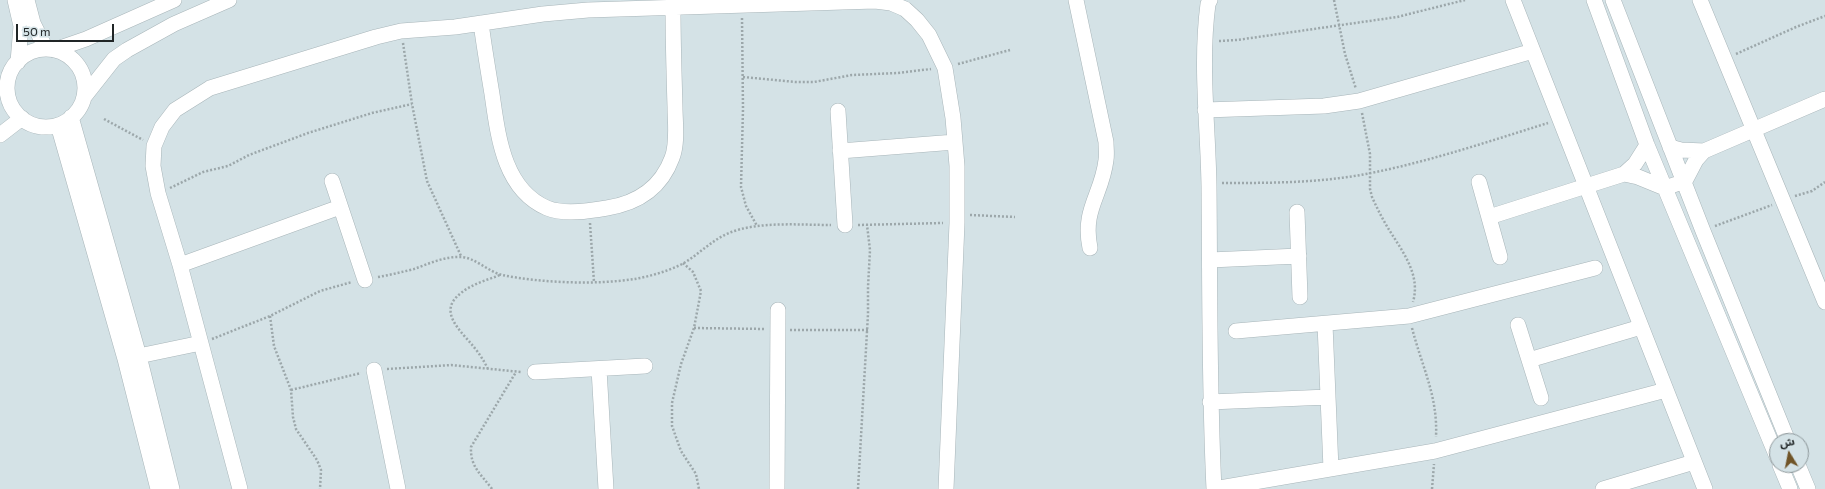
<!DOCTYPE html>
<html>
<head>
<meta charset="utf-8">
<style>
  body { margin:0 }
  #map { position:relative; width:1825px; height:489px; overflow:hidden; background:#d4e2e6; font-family:Commissioner,"Noto Sans Arabic",sans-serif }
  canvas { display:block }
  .north { position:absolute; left:1769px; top:433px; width:40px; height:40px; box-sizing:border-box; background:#d4e2e6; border:1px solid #8c9699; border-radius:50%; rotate:350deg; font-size:11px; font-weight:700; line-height:16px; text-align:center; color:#202526 }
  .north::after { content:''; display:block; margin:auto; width:14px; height:18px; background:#705427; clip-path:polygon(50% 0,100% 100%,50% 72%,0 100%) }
  .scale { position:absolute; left:16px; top:24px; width:98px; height:18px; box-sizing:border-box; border:2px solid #202526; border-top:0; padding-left:5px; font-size:12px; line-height:14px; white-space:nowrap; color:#202526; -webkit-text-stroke:3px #d4e2e6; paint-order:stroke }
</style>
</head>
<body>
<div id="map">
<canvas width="1825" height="489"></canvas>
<div class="north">ش</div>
<div class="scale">50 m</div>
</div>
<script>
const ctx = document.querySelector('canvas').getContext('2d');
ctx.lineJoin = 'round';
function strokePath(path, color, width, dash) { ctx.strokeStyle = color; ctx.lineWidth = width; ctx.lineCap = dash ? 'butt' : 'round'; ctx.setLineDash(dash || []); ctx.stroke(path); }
const minor = new Path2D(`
  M 15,0 L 21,26 L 18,62
  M 27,0 L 33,23 L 46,49
  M 1076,0 L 1106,142 C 1106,148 1107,154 1106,160 C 1102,195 1082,209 1090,248
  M 1210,0 L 1208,4 C 1200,64 1208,125 1209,186 C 1210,287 1209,388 1214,489
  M 1513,0 L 1705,489
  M 1594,0 L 1647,145 L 1777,457
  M 1613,0 L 1703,231 L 1788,441
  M 1700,0 L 1825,302
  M 481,23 C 484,46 488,70 492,94 C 498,135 503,189 547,208 C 564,215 590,211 607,208 C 638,203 661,188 672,158 C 678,143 675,122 675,107 C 674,74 673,40 673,7
  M7 88a39 39 0 1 1 78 0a39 39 0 1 1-78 0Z
  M 54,50 L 86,39 L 174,0
  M 84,97 L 114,59 L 127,50 L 174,24 L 229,0
  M 1205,110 L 1324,106 L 1359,101 L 1533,51
  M 838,111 L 845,225
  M 71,117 L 139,356 L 172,489
  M 58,125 L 125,359 L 158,489
  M 0,135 L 22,118
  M 1670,147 L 1681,150 L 1704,151 L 1825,99
  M 840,151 L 955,142
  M 1624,174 L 1638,177 L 1665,188 L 1685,181 L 1696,160 L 1704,151
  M 332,181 L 365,280
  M 1479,182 L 1500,257
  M 1297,212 L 1300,297
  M 1489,217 L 1624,174 L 1635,164 L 1647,145
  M 1210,260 L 1299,256
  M 180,265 L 340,207
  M 1325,324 L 1331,469
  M 1518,325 L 1541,398
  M 1236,331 L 1409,316 L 1595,268
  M 129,358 L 201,343
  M 1529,360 L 1641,327
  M 599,369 L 606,489
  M 374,370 L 398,489
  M 535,372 L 645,366
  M 1210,402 L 1328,397
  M 1780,465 L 1790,489
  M 1798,465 L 1808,489
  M 240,489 L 180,265 L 158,193 L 153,166 L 154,146 L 162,127 L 175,110 L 210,88 L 376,37 L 401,31 L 455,27 L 543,14 L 588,10 L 875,1 L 891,3 L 905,9 L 917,20 L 929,35 L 945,68 L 953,118 L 957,166 L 957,223 L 946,489
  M 777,489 L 778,310
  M 1214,489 L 1435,451 L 1666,390
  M 1603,489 L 1694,462`);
strokePath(minor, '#a8b5b9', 16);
strokePath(new Path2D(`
  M 1334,0 L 1345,54 L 1356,89
  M 742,18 L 743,109 L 741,187 L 746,206 L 757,226
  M 1219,41 L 1237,40 L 1397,17 L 1465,0
  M 403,43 L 412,104 L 427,181 L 461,256
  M 1736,54 L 1796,27 L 1825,16
  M 958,64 L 1010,50
  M 743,77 L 796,82 L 814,82 L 852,75 L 898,73 L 931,69
  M 1362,113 L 1370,154 L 1370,189 L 1372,197 C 1377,208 1382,218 1388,228 C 1402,251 1421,274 1413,302
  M 104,119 L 143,140
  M 1222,183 C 1272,183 1322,183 1371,173 C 1431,161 1490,141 1548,123
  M 170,188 L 203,172 L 228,166 L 249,155 L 308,133 L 372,113 L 412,104
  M 1795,196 L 1812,191 L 1825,182
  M 970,215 L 1015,217
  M 590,223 L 594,282
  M 858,225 L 943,223
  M 1715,226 L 1772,205
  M 683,263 L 693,272 L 701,291 L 694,328 L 681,364 L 672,403 L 672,426 L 681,451 L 696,474 L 699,489
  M 378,277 C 390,275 402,272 414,269 C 428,264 445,256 461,257 C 474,257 489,272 502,275 C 542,283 595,285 635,279 C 651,276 669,271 684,263 C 699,254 712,240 729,233 C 758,221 800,225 831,225
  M 270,316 L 274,346 L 291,390 L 293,417 L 296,429 L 317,460 L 321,470 L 320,489
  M 694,328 L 765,329
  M 1412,328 C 1422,367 1438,396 1436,437
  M 790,330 L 868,330
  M 212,339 L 270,316 L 320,291 L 352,282
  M 387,369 L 451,365 L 521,372
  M 488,369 C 484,361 479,353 473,346 C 460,330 437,311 461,293 C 472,284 487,280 500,275
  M 291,390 L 361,373
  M 492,489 C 481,474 470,467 471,447 L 516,372
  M 858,489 L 868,314 L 868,287 L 870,250 L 867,225
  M 1432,489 L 1434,464`), '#9ca7aa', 2.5, [2, 2]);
strokePath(minor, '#fff', 15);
</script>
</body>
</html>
